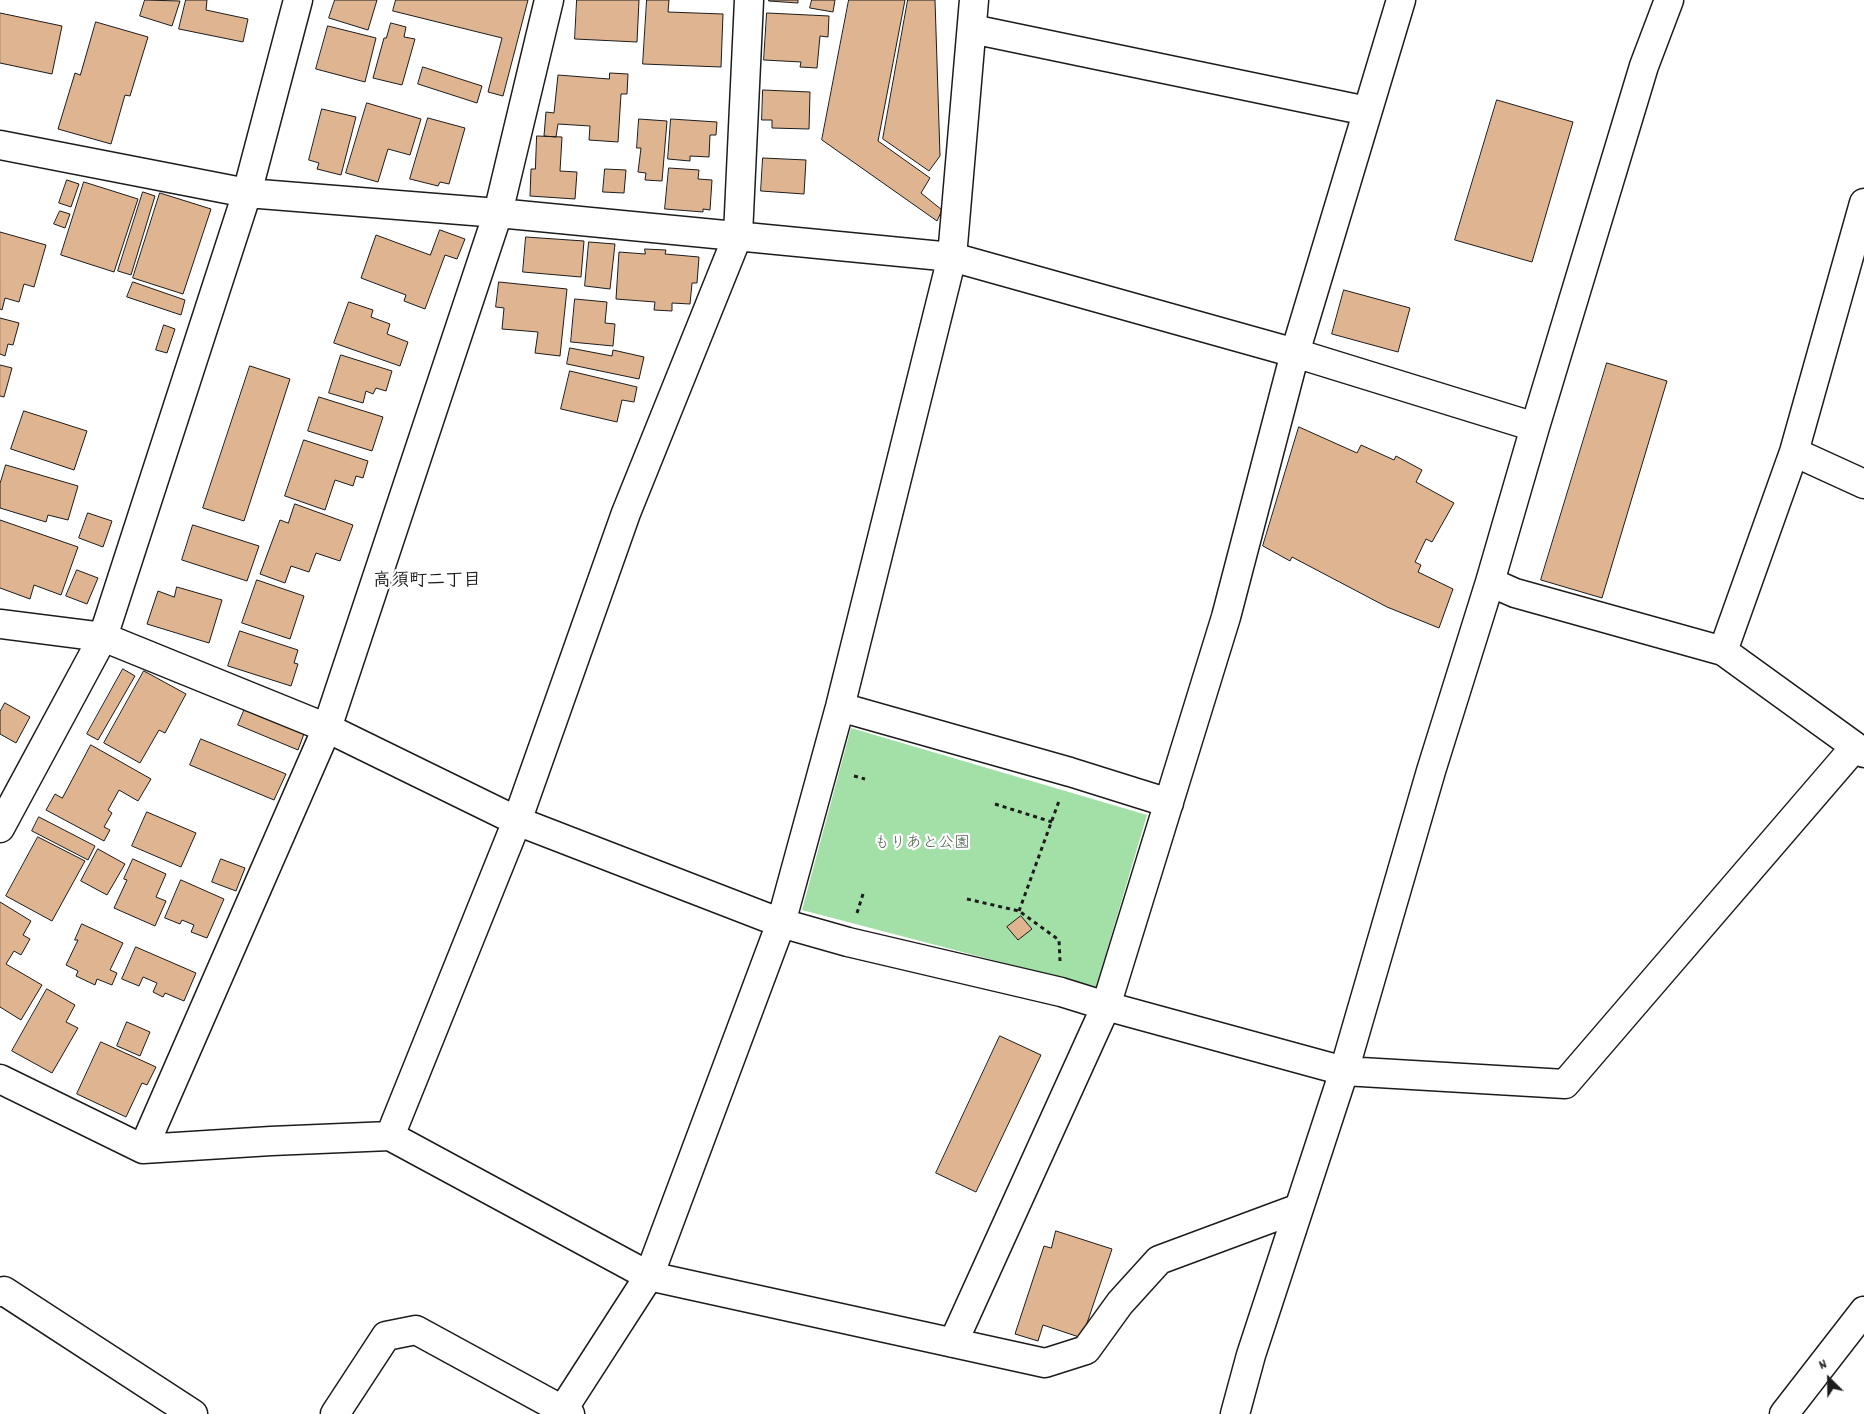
<!DOCTYPE html>
<html>
<head>
<meta charset="utf-8">
<style>
  body { margin:0 }
  #map { position:relative; width:1864px; height:1414px; overflow:hidden; background:#fff; font-family:Dekko,sans-serif }
  canvas { display:block }
  .north { position:absolute; left:1804px; top:1354px; width:50px; height:50px; -webkit-text-stroke:4px #fff; paint-order:stroke; rotate:337deg; font-size:14px; font-weight:700; line-height:20px; text-align:center; color:#1c1c1c }
  .north::after { content:''; display:block; margin:auto; width:18px; height:22px; background:#1c1c1c; clip-path:polygon(50% 0,100% 100%,50% 72%,0 100%) }
</style>
</head>
<body>
<div id="map">
<canvas width="1864" height="1414"></canvas>
<div class="north">N</div>
</div>
<script>
const ctx = document.querySelector('canvas').getContext('2d');
ctx.lineJoin = 'round';
function paint(path, color) { ctx.fillStyle = color; ctx.fill(path, 'evenodd'); }
function strokePath(path, color, width, dash) { ctx.strokeStyle = color; ctx.lineWidth = width; ctx.lineCap = dash ? 'butt' : 'round'; ctx.setLineDash(dash || []); ctx.stroke(path); }
function label(font, color, halo, rows, align = 'center') {
  ctx.font = font + ' Dekko,"Klee One",sans-serif'; ctx.lineWidth = 4.5; ctx.setLineDash([]); ctx.textBaseline = 'middle'; ctx.strokeStyle = halo; ctx.fillStyle = color; for (const [text, x, y, turn = 0] of rows) {
    ctx.save(); ctx.translate(x, y); ctx.rotate((+turn || 0) * Math.PI / 180); ctx.textAlign = isNaN(turn) ? turn : align; if (halo) ctx.strokeText(text, 0, 0); ctx.fillText(text, 0, 0); ctx.restore();
  }
}
paint(new Path2D(`
  M 851,728 L 1147,815 L 1096,987 L 802,910 Z`), '#a3e0a7');
const building = new Path2D(`
  M 145,0 L 180,1 L 172,26 L 140,16 Z
  M 186,0 L 207,0 L 206,10 L 248,19 L 243,42 L 179,29 Z
  M 335,0 L 377,0 L 368,30 L 329,18 Z
  M 396,0 L 528,0 L 503,96 L 488,92 L 502,38 L 393,11 Z
  M 577,0 L 639,0 L 637,42 L 575,39 Z
  M 647,0 L 669,0 L 668,12 L 723,14 L 721,67 L 643,64 Z
  M 769,0 L 798,0 L 798,3 L 769,1 Z
  M 812,0 L 835,0 L 833,12 L 810,8 Z
  M 849,0 L 905,0 L 878,141 L 930,178 L 921,193 L 942,210 L 937,221 L 822,140 Z
  M 908,0 L 935,0 L 940,156 L 929,171 L 883,139 Z
  M 0,13 L 62,26 L 52,74 L 0,63 Z
  M 767,13 L 829,16 L 828,37 L 820,36 L 817,68 L 800,67 L 801,62 L 764,60 Z
  M 96,22 L 148,37 L 130,96 L 125,95 L 111,144 L 58,129 L 75,73 L 80,75 Z
  M 391,23 L 406,27 L 404,37 L 415,39 L 402,85 L 373,78 L 384,38 L 386,38 Z
  M 328,26 L 376,38 L 365,82 L 316,69 Z
  M 423,67 L 482,86 L 477,103 L 418,84 Z
  M 610,73 L 628,74 L 627,94 L 621,94 L 618,142 L 589,140 L 590,126 L 558,124 L 556,137 L 544,136 L 546,112 L 554,113 L 558,75 L 609,79 Z
  M 763,90 L 810,92 L 809,129 L 772,128 L 772,120 L 762,120 Z
  M 1497,100 L 1573,122 L 1532,262 L 1455,240 Z
  M 367,103 L 421,119 L 410,155 L 388,149 L 378,182 L 346,173 Z
  M 322,109 L 356,117 L 341,175 L 317,169 L 319,163 L 309,160 Z
  M 428,118 L 465,128 L 449,184 L 440,182 L 438,186 L 410,179 Z
  M 639,119 L 667,121 L 662,181 L 645,180 L 646,173 L 638,172 L 641,148 L 637,148 Z
  M 671,119 L 717,122 L 716,135 L 710,135 L 709,157 L 690,156 L 690,161 L 668,159 Z
  M 537,136 L 562,137 L 560,171 L 577,172 L 575,199 L 530,196 L 531,169 L 535,169 Z
  M 763,158 L 806,160 L 804,194 L 761,191 Z
  M 669,168 L 699,170 L 698,179 L 712,180 L 710,210 L 703,209 L 703,212 L 665,209 Z
  M 605,169 L 626,170 L 624,193 L 603,192 Z
  M 67,180 L 79,184 L 71,207 L 59,203 Z
  M 84,182 L 138,199 L 114,272 L 61,255 Z
  M 143,192 L 155,196 L 131,275 L 118,271 Z
  M 160,193 L 211,209 L 183,294 L 133,278 Z
  M 60,211 L 70,214 L 65,228 L 54,224 Z
  M 440,230 L 465,239 L 457,259 L 445,255 L 425,309 L 404,301 L 406,295 L 361,278 L 376,235 L 430,255 Z
  M 0,232 L 46,245 L 34,287 L 24,284 L 19,302 L 5,298 L 2,310 L 0,309 Z
  M 526,237 L 584,241 L 581,277 L 523,272 Z
  M 589,242 L 615,244 L 610,289 L 585,286 Z
  M 645,249 L 666,250 L 665,254 L 699,257 L 697,283 L 692,283 L 690,304 L 672,303 L 672,311 L 654,310 L 655,302 L 616,299 L 619,252 L 645,254 Z
  M 133,282 L 185,300 L 181,315 L 127,297 Z
  M 499,282 L 567,289 L 560,356 L 535,353 L 538,332 L 502,329 L 504,308 L 496,307 Z
  M 1344,290 L 1410,308 L 1398,352 L 1332,334 Z
  M 575,299 L 607,302 L 605,323 L 615,324 L 613,346 L 571,342 Z
  M 349,302 L 373,310 L 371,317 L 390,324 L 387,334 L 408,342 L 400,366 L 334,343 Z
  M 0,318 L 19,323 L 13,345 L 8,344 L 5,356 L 0,354 Z
  M 164,325 L 175,329 L 167,353 L 156,350 Z
  M 570,348 L 612,356 L 613,350 L 644,357 L 639,379 L 567,364 Z
  M 341,355 L 392,371 L 386,391 L 376,388 L 373,394 L 366,391 L 363,403 L 329,393 Z
  M 1607,363 L 1667,381 L 1602,598 L 1541,580 Z
  M 0,365 L 12,368 L 4,397 L 0,396 Z
  M 250,366 L 290,379 L 244,521 L 203,508 Z
  M 570,371 L 637,387 L 634,402 L 622,400 L 617,422 L 561,409 Z
  M 319,397 L 383,417 L 372,451 L 308,431 Z
  M 24,411 L 87,431 L 74,470 L 11,449 Z
  M 1299,427 L 1357,453 L 1361,445 L 1394,460 L 1396,456 L 1422,470 L 1416,482 L 1454,503 L 1432,542 L 1426,539 L 1415,562 L 1421,565 L 1418,572 L 1453,589 L 1439,628 L 1387,607 L 1292,557 L 1290,561 L 1263,546 Z
  M 304,440 L 368,461 L 363,478 L 356,476 L 353,486 L 335,480 L 325,510 L 285,496 Z
  M 6,465 L 78,486 L 68,520 L 48,515 L 46,522 L 0,508 L 0,484 Z
  M 295,504 L 353,525 L 340,561 L 316,553 L 309,572 L 291,566 L 285,583 L 260,574 L 280,520 L 288,523 Z
  M 88,513 L 112,521 L 103,547 L 79,538 Z
  M 0,520 L 78,547 L 61,595 L 34,585 L 30,599 L 0,588 Z
  M 193,525 L 259,546 L 247,581 L 182,560 Z
  M 77,570 L 98,578 L 87,604 L 66,596 Z
  M 257,580 L 304,596 L 290,639 L 242,623 Z
  M 177,587 L 222,600 L 209,643 L 147,624 L 158,591 L 174,597 Z
  M 240,631 L 298,650 L 294,663 L 298,664 L 291,686 L 228,666 Z
  M 123,669 L 135,676 L 98,740 L 87,734 Z
  M 144,671 L 186,694 L 165,733 L 159,730 L 140,763 L 104,743 Z
  M 5,703 L 30,717 L 16,743 L 0,734 L 0,712 Z
  M 246,706 L 305,731 L 298,750 L 238,725 Z
  M 201,739 L 286,774 L 274,800 L 190,765 Z
  M 91,745 L 151,779 L 138,801 L 119,790 L 108,810 L 112,813 L 104,827 L 110,830 L 104,841 L 46,810 L 55,794 L 62,798 Z
  M 147,812 L 196,833 L 181,867 L 132,846 Z
  M 39,817 L 95,846 L 88,860 L 32,831 Z
  M 38,837 L 85,861 L 52,921 L 6,896 Z
  M 98,849 L 125,864 L 107,895 L 81,881 Z
  M 133,859 L 166,874 L 156,897 L 166,901 L 155,926 L 114,908 L 127,880 L 124,879 Z
  M 221,859 L 245,868 L 236,891 L 212,882 Z
  M 181,880 L 224,899 L 207,938 L 191,932 L 194,925 L 182,920 L 180,924 L 165,918 Z
  M 0,902 L 31,921 L 23,935 L 30,939 L 21,955 L 14,951 L 6,964 L 42,985 L 21,1020 L 0,1007 Z
  M 1021,916 L 1032,929 L 1018,940 L 1007,927 Z
  M 82,924 L 123,943 L 110,970 L 117,973 L 112,985 L 97,979 L 95,985 L 76,976 L 78,971 L 66,965 L 78,940 L 75,940 Z
  M 136,947 L 196,973 L 184,1001 L 165,993 L 163,997 L 153,992 L 157,983 L 143,977 L 139,986 L 122,979 Z
  M 47,989 L 75,1005 L 66,1022 L 78,1028 L 52,1073 L 12,1051 Z
  M 127,1022 L 150,1032 L 140,1056 L 117,1046 Z
  M 1000,1036 L 1041,1055 L 976,1192 L 936,1173 Z
  M 101,1042 L 156,1067 L 147,1085 L 142,1083 L 126,1117 L 77,1094 Z
  M 1056,1231 L 1112,1249 L 1082,1338 L 1043,1325 L 1038,1341 L 1015,1334 L 1044,1246 L 1051,1248 Z`);
paint(building, '#dfb490');
strokePath(building, '#1c1c1c', 1);
const minor = new Path2D(`
  M 972,29 L 1367,111
  M 0,145 L 247,193 L 498,213 L 952,257 L 1295,353 L 1535,427
  M 1794,452 L 1864,484
  M 1490,582 L 1515,593 L 1723,651 L 1864,753
  M 0,624 L 103,637 L 327,728 L 517,821 L 781,923 L 848,942 L 1061,992 L 1106,1006 L 1344,1071 L 1565,1084 L 1855,747
  M 1723,651 L 1794,452 L 1864,203
  M 840,707 L 1070,772 L 1169,803
  M 0,828 L 103,637 L 247,193 L 298,0
  M 0,1079 L 143,1149 L 271,1141 L 390,1136 L 649,1276 L 781,923 L 840,707 L 952,257 L 974,0
  M 390,1136 L 517,821 L 626,513 L 738,235 L 749,0
  M 143,1149 L 327,728 L 498,213 L 549,0
  M 0,1292 L 4,1291 L 193,1414
  M 953,1343 L 1106,1006 L 1226,617 L 1295,353 L 1401,0
  M 335,1414 L 386,1336 L 416,1330 L 570,1414
  M 560,1414 L 649,1276 L 1045,1363 L 1086,1350 L 1120,1303 L 1159,1260 L 1299,1208
  M 1235,1414 L 1251,1355 L 1344,1071 L 1431,771 L 1490,582 L 1535,427 L 1644,66 L 1669,0
  M 1784,1414 L 1864,1311`);
strokePath(minor, '#1c1c1c', 31);
strokePath(new Path2D(`
  M 854,776 L 865,779
  M 995,804 L 1052,822
  M 967,899 L 1019,911 L 1059,940 L 1060,961
  M 1019,911 L 1059,801
  M 857,913 L 863,894`), '#1c1c1c', 3, [4, 4]);
strokePath(minor, '#fff', 28);
label('16px', '#4b614d', '#fff', [
  ["もりあと公園",922,845]
]);
label('bold 18px', '#1c1c1c', '#fff', [
  ["高須町二丁目",427,583]
]);
</script>
</body>
</html>
